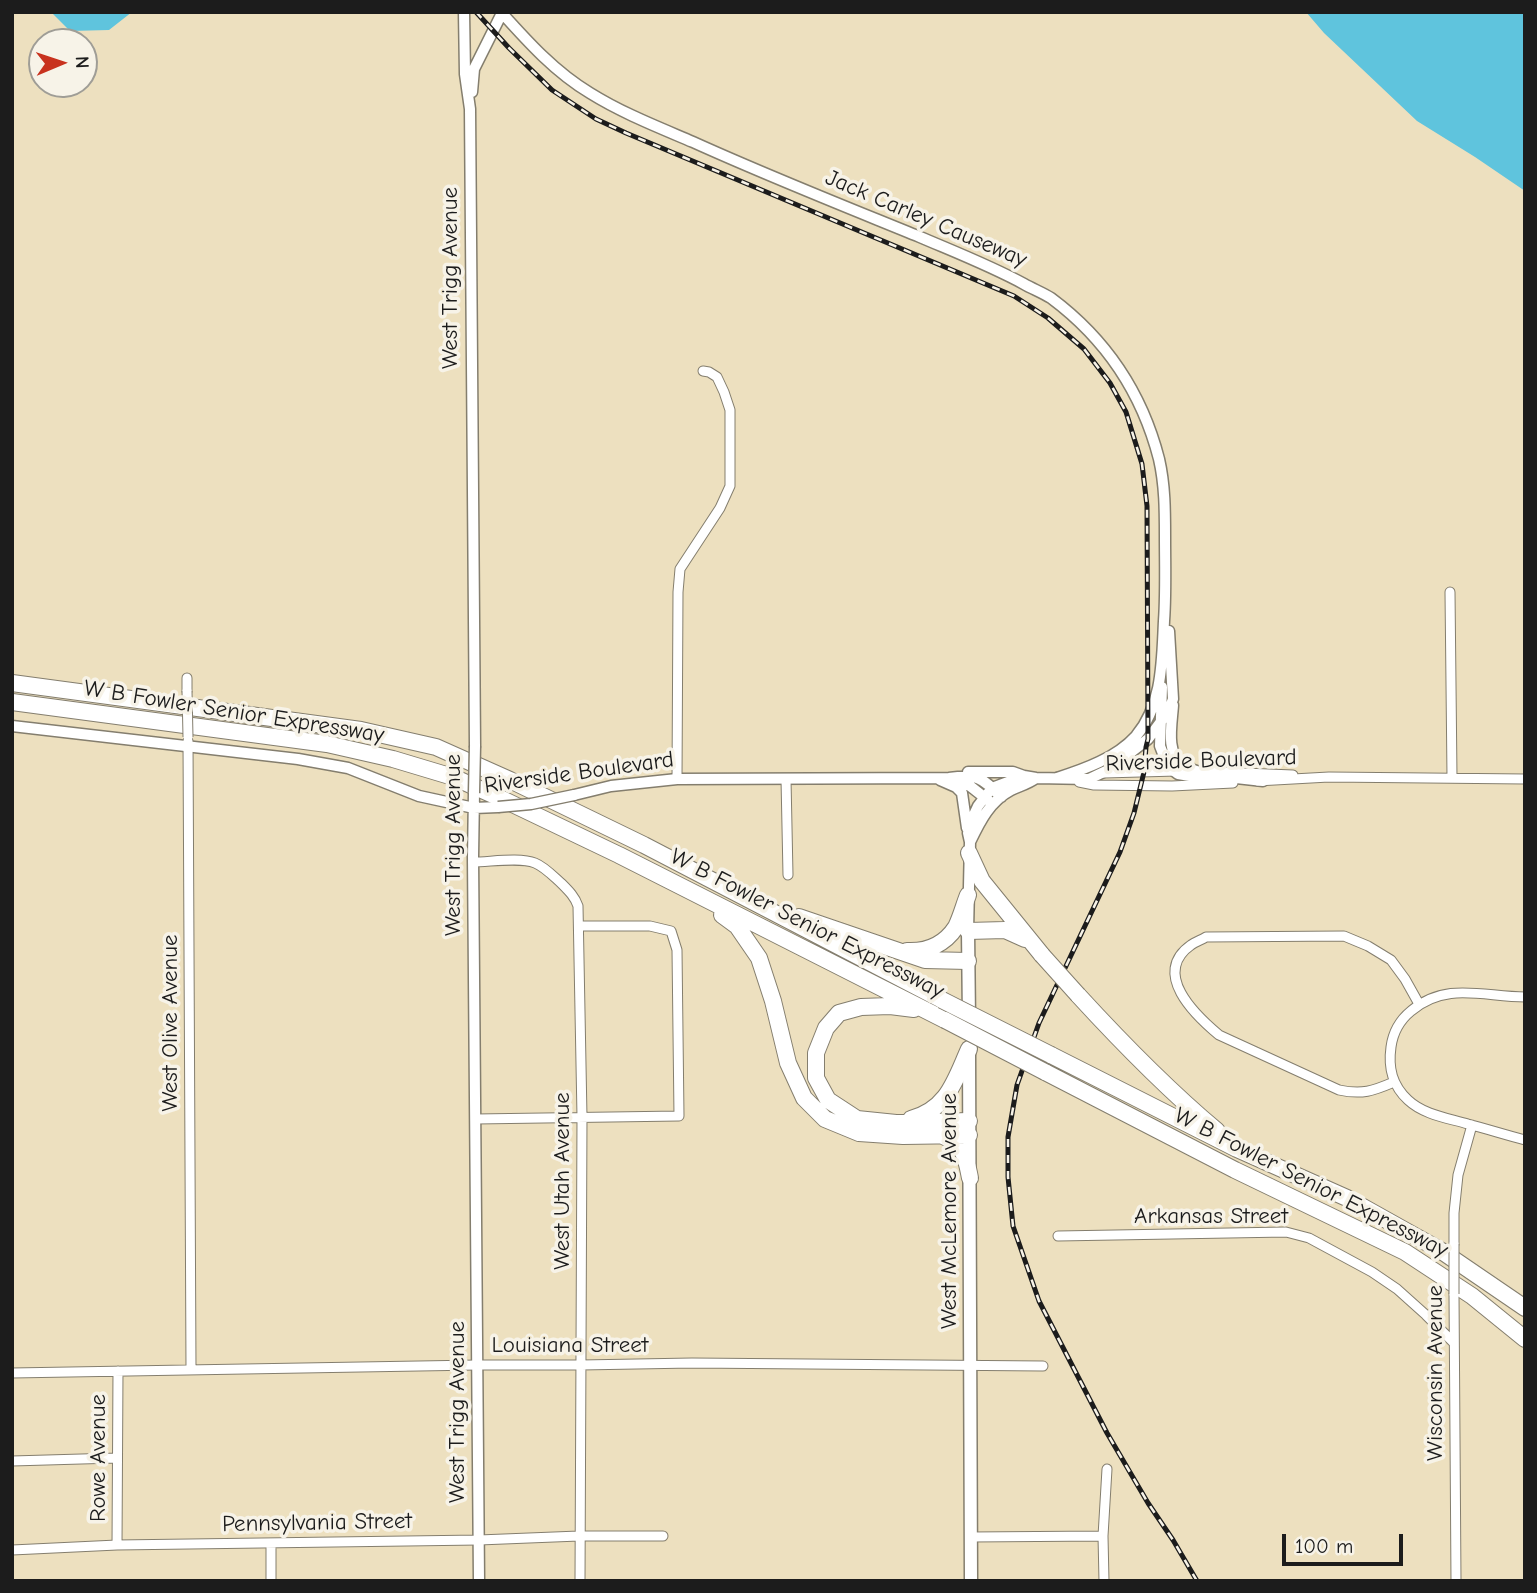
<!DOCTYPE html>
<html>
<head>
<meta charset="utf-8">
<style>
  body { margin:0 }
  #map { position:relative; width:1537px; height:1593px; overflow:hidden; background:#ede0bf; font-family:"Comic Neue",sans-serif }
  canvas { display:block }
  .frame { position:absolute; inset:0; border:14px solid #1c1c1c; pointer-events:none }
  .north { position:absolute; left:28px; top:28px; width:70px; height:70px; box-sizing:border-box; background:#f7f3e8; border:2px solid #9f9d96; border-radius:50%; rotate:88deg; font-size:19px; font-weight:700; line-height:28px; text-align:center; color:#1c1c1c }
  .north::after { content:''; display:block; margin:auto; width:24px; height:32px; background:#c8321e; clip-path:polygon(50% 0,100% 100%,50% 72%,0 100%) }
  .scale { position:absolute; left:1282px; top:1534px; width:121px; height:32px; box-sizing:border-box; border:4px solid #1c1c1c; border-top:0; padding-left:9px; font-size:21px; line-height:24px; white-space:nowrap; color:#1c1c1c; -webkit-text-stroke:5px #f7f3e8; paint-order:stroke }
</style>
</head>
<body>
<div id="map">
<canvas width="1537" height="1593"></canvas>
<div class="frame"></div>
<div class="north">N</div>
<div class="scale">100 m</div>
</div>
<script>
const ctx = document.querySelector('canvas').getContext('2d');
ctx.lineJoin = 'round';
function paint(path, color) { ctx.fillStyle = color; ctx.fill(path, 'evenodd'); }
function strokePath(path, color, width, dash) { ctx.strokeStyle = color; ctx.lineWidth = width; ctx.lineCap = dash ? 'butt' : 'round'; ctx.setLineDash(dash || []); ctx.stroke(path); }
function label(font, color, halo, rows, align = 'center') {
  ctx.font = font + ' "Comic Neue",sans-serif'; ctx.lineWidth = 7; ctx.setLineDash([]); ctx.textBaseline = 'middle'; ctx.strokeStyle = halo; ctx.fillStyle = color; for (const [text, x, y, turn = 0] of rows) {
    ctx.save(); ctx.translate(x, y); ctx.rotate((+turn || 0) * Math.PI / 180); ctx.textAlign = isNaN(turn) ? turn : align; if (halo) ctx.strokeText(text, 0, 0); ctx.fillText(text, 0, 0); ctx.restore();
  }
}
paint(new Path2D(`
  M 51,12 L 132,12 L 109,30 L 70,31 Z
  M 1306,12 L 1525,12 L 1525,191 L 1475,157 L 1417,121 L 1324,33 Z`), '#5fc4dd');
const minor = new Path2D(`
  M 1450,592 L 1452,777
  M 187,678 L 187,691
  M 188,741 L 191,1369
  M 1195,771 L 1293,775
  M 1104,773 L 1177,771
  M 677,779 L 678,592 L 680,569 L 720,508 L 730,486 L 730,410 L 724,392 L 717,377 L 709,372 L 703,371
  M 786,779 L 788,875
  M 1257,781 L 1329,777 L 1525,779
  M 1079,782 L 1094,785 L 1172,786 L 1233,783
  M 473,862 C 490,862 520,857 535,863 C 545,867 554,877 562,884 C 569,891 575,897 578,906 L 582,1117 L 580,1581
  M 1525,997 C 1484,997 1446,981 1411,1011 C 1400,1020 1393,1032 1391,1047 C 1388,1068 1392,1085 1408,1100 C 1424,1115 1448,1118 1468,1124 C 1487,1129 1506,1135 1525,1140
  M 1394,1082 C 1373,1091 1362,1095 1339,1090 L 1219,1035 C 1195,1015 1151,973 1191,945 C 1195,942 1201,940 1206,937 L 1344,936 L 1368,946 L 1391,960 L 1405,979 L 1419,1004
  M 476,1119 L 679,1116 L 677,950 L 671,931 L 650,926 L 579,926
  M 1058,1236 L 1286,1232 L 1309,1238 L 1372,1272 L 1397,1289 L 1426,1315 L 1454,1343
  M 1454,1244 L 1454,1213 L 1458,1175 L 1472,1125
  M 1454,1294 L 1456,1581
  M 12,1373 L 477,1365 L 581,1365 L 692,1363 L 1043,1366
  M 12,1461 L 116,1458
  M 971,1537 L 1103,1536
  M 271,1543 L 271,1581
  M 117,1545 L 118,1371
  M 12,1550 L 117,1545 L 479,1540 L 579,1536 L 663,1536
  M 1104,1581 L 1103,1536 L 1107,1469`);
const tertiary = new Path2D(`
  M 464,12 L 465,74 L 470,109 L 475,746
  M 501,12 C 528,42 555,72 590,93 C 622,113 658,127 693,142 C 768,176 844,206 920,237 C 955,252 991,266 1024,284 C 1033,289 1043,293 1051,298 C 1106,339 1142,393 1159,459 C 1165,485 1165,511 1165,537 C 1165,565 1166,593 1164,621 C 1162,660 1163,704 1136,736 C 1116,758 1085,769 1057,778
  M 472,92 L 474,69 L 502,13
  M 1162,687 L 1160,746 L 1167,764 L 1174,771 L 1178,774 L 1202,778 L 1236,778 L 1263,781
  M 1173,705 C 1172,723 1165,754 1183,765 C 1187,768 1194,770 1199,772
  M 12,726 L 298,759 L 348,768 L 419,796 L 474,808 L 498,807
  M 968,772 L 1013,772 L 1024,776
  M 952,779 L 970,786 L 989,801
  M 940,780 L 956,787 L 962,793 L 967,828
  M 474,793 L 473,857 L 479,1581
  M 574,795 L 611,786 L 677,779 L 949,778 C 977,774 982,777 1001,797
  M 970,842 C 980,821 990,801 1011,790 C 1019,786 1028,784 1036,778
  M 968,931 L 970,842 L 968,833 L 971,821 L 978,806 L 992,788 L 1024,776 L 1036,778 L 1089,779 L 1108,770 L 1148,739 L 1168,712 L 1173,699 L 1169,631`);
const secondary = new Path2D(`
  M 968,931 L 969,1020
  M 969,1053 L 971,1581`);
const motorway = new Path2D(`
  M 12,683 L 361,730 L 436,747 L 510,780 L 644,845 L 942,1000
  M 12,702 L 327,744 L 393,759 L 453,777 L 502,799 L 619,855 L 945,1020
  M 969,853 L 982,881 L 1042,955
  M 722,915 L 737,926 L 759,958 L 773,1001 L 788,1063 L 804,1098 L 825,1119 L 859,1133 L 903,1136 L 969,1135
  M 799,917 L 925,960 L 968,961
  M 968,931 L 1005,930 L 1025,939
  M 907,951 C 927,952 945,944 956,927 C 961,917 964,905 968,895
  M 1078,995 C 1122,1043 1167,1089 1217,1131
  M 914,1009 L 890,1006 L 861,1007 L 839,1013 L 826,1028 L 816,1053 L 816,1078 L 828,1100 L 857,1119 L 896,1123 L 969,1121
  M 1051,1055 L 1237,1149 L 1347,1198 L 1440,1250 L 1525,1308
  M 1045,1072 L 1235,1170 L 1405,1252 L 1472,1296 L 1525,1339
  M 911,1119 C 948,1109 955,1080 969,1049
  M 943,1136 C 965,1145 966,1158 970,1178`);
strokePath(minor, '#847e6e', 11);
strokePath(tertiary, '#847e6e', 13);
strokePath(secondary, '#847e6e', 15);
strokePath(motorway, '#847e6e', 18);
strokePath(minor, '#fff', 9);
strokePath(tertiary, '#fff', 10);
strokePath(secondary, '#fff', 12);
strokePath(motorway, '#fff', 16);
const rail = new Path2D(`
  M 476,12 L 509,48 L 552,90 L 596,119 L 626,133 L 1014,296 L 1048,318 L 1084,349 L 1110,383 L 1126,412 L 1142,464 L 1147,506 L 1148,739 L 1146,747 L 1144,772 L 1134,813 L 1120,852 L 1039,1023 L 1017,1085 L 1008,1137 L 1008,1177 L 1013,1226 L 1039,1301 L 1107,1433 L 1148,1503 L 1173,1540 L 1197,1581`);
strokePath(rail, '#1c1c1c', 5);
strokePath(rail, '#f7f3e8', 2.5, [8]);
const minorBridge = new Path2D(`
  M 187,691 L 188,737
  M 1454,1244 L 1454,1294`);
const tertiaryBridge = new Path2D(`
  M 474,793 L 475,746
  M 498,807 L 531,804 L 574,795`);
const motorwayBridge = new Path2D(`
  M 1042,955 L 1078,995
  M 942,1000 L 1051,1055
  M 945,1020 L 1045,1072`);
strokePath(minorBridge, '#847e6e', 11, []);
strokePath(tertiaryBridge, '#847e6e', 13, []);
strokePath(motorwayBridge, '#847e6e', 18, []);
strokePath(minorBridge, '#fff', 9);
strokePath(tertiaryBridge, '#fff', 10);
strokePath(motorwayBridge, '#fff', 16);
label('23px', '#1c1c1c', '#f7f3e8', [
  ["Jack Carley Causeway",926,219,23],
  ["West Trigg Avenue",450,278,-90],
  ["W B Fowler Senior Expressway",234,712,9],
  ["Riverside Boulevard",1201,761,-2],
  ["Riverside Boulevard",579,773,-8],
  ["West Trigg Avenue",453,845,-90],
  ["W B Fowler Senior Expressway",807,924,27],
  ["West Olive Avenue",170,1023,-90],
  ["West Utah Avenue",562,1181,-90],
  ["W B Fowler Senior Expressway",1311,1183,27],
  ["West McLemore Avenue",949,1211,-90],
  ["Arkansas Street",1211,1216],
  ["Louisiana Street",570,1345],
  ["Wisconsin Avenue",1435,1373,-90],
  ["West Trigg Avenue",457,1412,-90],
  ["Rowe Avenue",98,1458,-90],
  ["Pennsylvania Street",317,1523,-1]
]);
</script>
</body>
</html>
